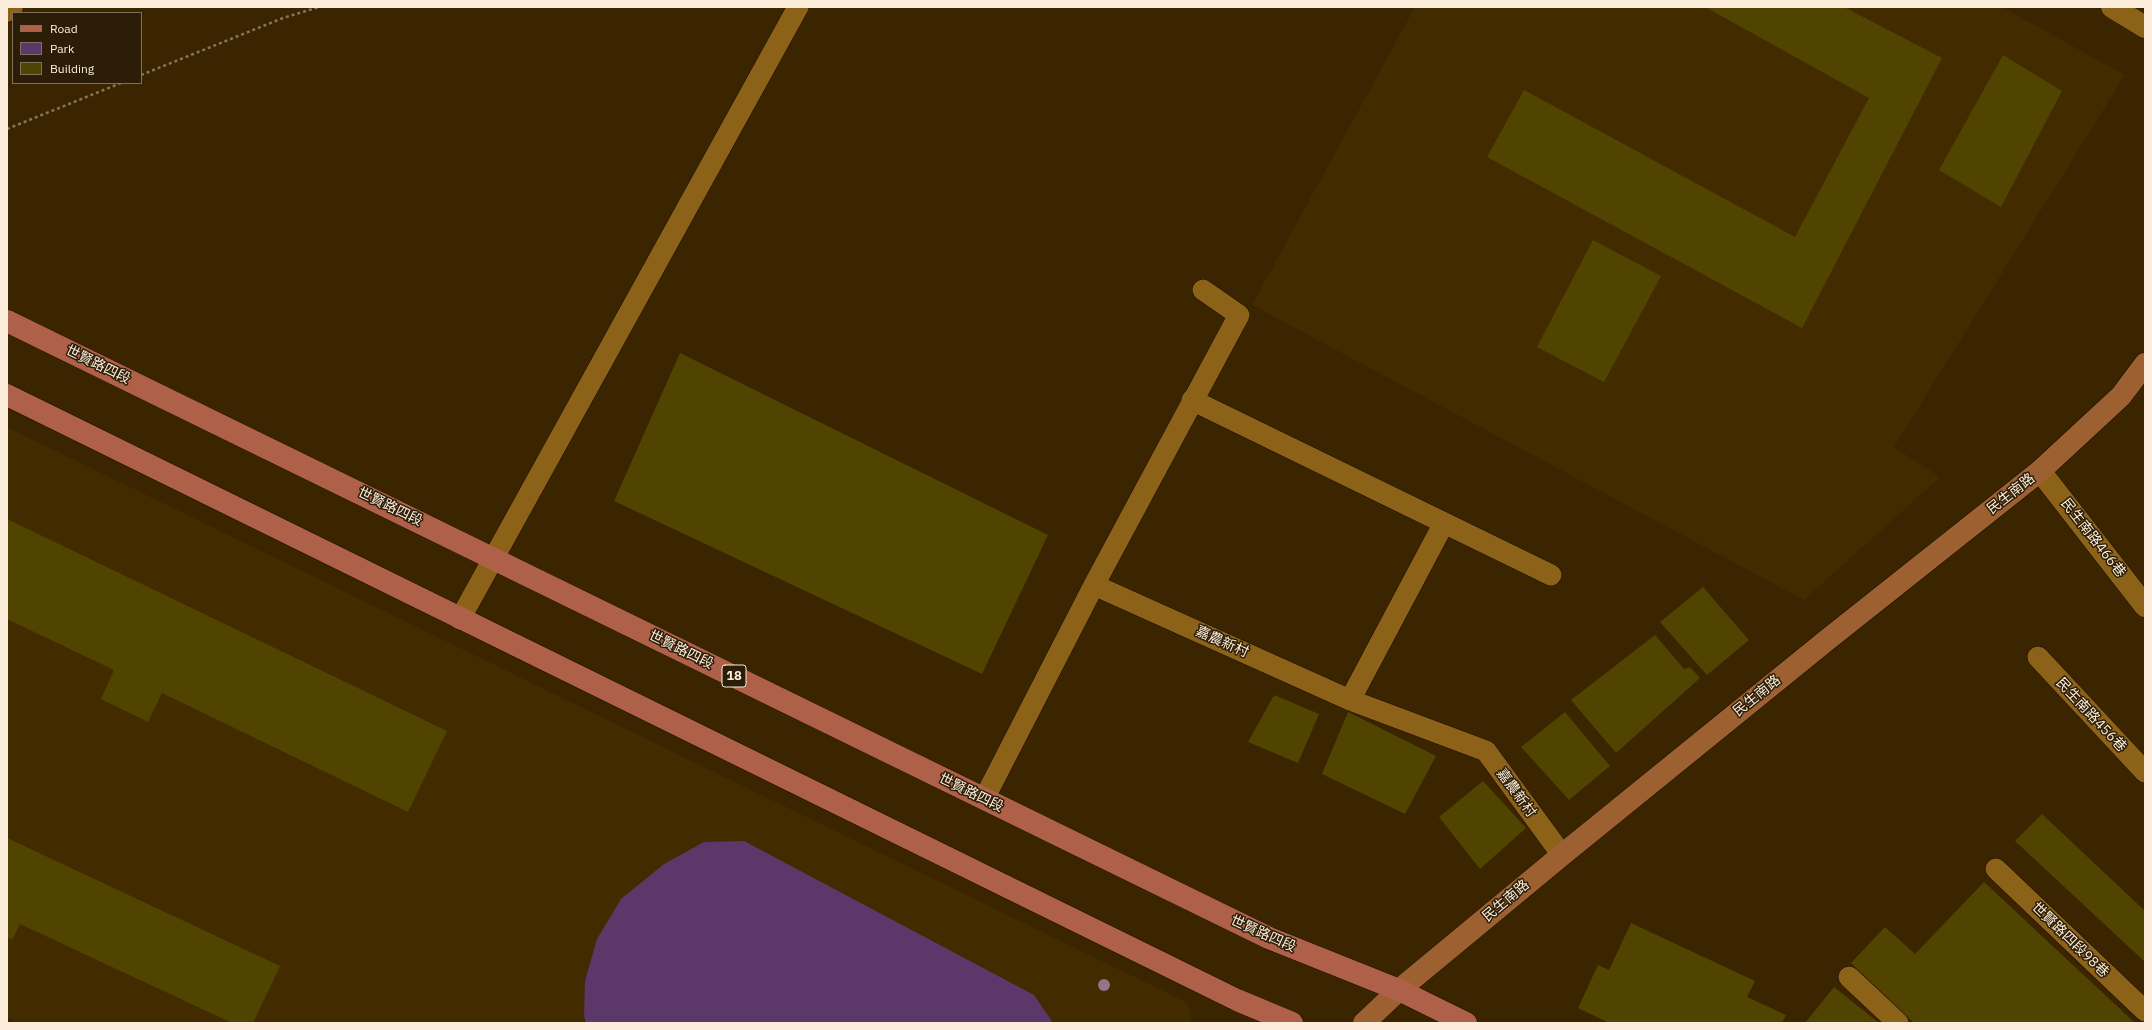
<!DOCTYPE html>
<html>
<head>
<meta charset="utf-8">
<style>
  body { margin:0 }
  #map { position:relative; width:2152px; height:1030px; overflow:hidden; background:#3a2500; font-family:"IBM Plex Sans",sans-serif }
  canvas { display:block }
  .frame { position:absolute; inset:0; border:8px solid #fbedd9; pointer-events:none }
  .legend { position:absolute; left:12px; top:12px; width:130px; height:72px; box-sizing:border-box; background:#2b1d08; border:1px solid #7e705c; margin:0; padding:5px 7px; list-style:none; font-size:12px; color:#fbedd9 }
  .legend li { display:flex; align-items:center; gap:8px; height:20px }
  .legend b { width:20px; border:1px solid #7e705c }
</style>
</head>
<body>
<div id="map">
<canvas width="2152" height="1030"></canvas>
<div class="frame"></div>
<ul class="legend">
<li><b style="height:5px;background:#af6049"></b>Road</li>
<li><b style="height:11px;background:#5c376a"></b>Park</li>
<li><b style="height:11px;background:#514400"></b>Building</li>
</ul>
</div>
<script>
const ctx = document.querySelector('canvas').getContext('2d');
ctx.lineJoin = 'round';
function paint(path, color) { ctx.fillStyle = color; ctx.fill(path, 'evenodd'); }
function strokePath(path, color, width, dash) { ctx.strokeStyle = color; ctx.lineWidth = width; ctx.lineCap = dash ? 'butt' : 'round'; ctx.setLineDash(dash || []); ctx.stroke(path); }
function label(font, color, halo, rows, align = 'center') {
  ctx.font = font + ' "IBM Plex Sans","Noto Sans TC",sans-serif'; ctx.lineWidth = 3; ctx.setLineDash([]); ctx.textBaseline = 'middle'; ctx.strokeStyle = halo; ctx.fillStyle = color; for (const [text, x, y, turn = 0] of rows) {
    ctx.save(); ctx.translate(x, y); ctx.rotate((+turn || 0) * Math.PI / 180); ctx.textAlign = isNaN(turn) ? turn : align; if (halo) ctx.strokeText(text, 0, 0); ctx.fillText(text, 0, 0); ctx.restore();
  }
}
paint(new Path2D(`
  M 1415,7 L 2002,7 L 2125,75 L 1894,447 L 1940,477 L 1804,600 L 1252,305 Z
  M 7,427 L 1188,1003 L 1192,1023 L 16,1023 L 7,1016 Z`), '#432b00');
paint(new Path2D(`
  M 744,841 L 1034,995 L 1053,1023 L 586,1023 L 584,1015 L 585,981 L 597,939 L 621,899 L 664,864 L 704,842 Z`), '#5c376a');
paint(new Path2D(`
  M 1705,7 L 1844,7 L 1942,58 L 1802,328 L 1487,157 L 1524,90 L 1795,237 L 1869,98 Z
  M 2003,55 L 2062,91 L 2001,207 L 1939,170 Z
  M 1593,240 L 1661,276 L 1604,382 L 1537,347 Z
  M 680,353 L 1048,535 L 982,674 L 614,501 Z
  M 7,519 L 447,731 L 408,812 L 162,693 L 148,722 L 101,699 L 114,670 L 7,619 Z
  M 1703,587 L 1749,640 L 1707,675 L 1660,622 Z
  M 1655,635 L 1684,669 L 1690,667 L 1700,678 L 1616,753 L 1571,700 Z
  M 1274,695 L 1319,714 L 1298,763 L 1248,742 Z
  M 1348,712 L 1436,756 L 1405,814 L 1322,774 Z
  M 1565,712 L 1610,766 L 1569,800 L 1521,747 Z
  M 1483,781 L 1526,828 L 1480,869 L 1439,817 Z
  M 2042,814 L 2145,911 L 2145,962 L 2015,841 Z
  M 7,838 L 280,966 L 253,1023 L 232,1023 L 20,924 L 12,940 L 7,937 Z
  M 1984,882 L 2135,1023 L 1914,1023 L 1851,963 L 1885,927 L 1915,954 Z
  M 1631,923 L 1755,981 L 1747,997 L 1786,1015 L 1782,1023 L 1609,1023 L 1578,1008 L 1598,965 L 1609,970 Z
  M 1834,987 L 1879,1023 L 1805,1023 Z`), '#514400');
const service = new Path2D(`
  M 1192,400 L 1551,575
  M 1094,585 L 1350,700 L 1486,751 L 1562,855
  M 460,619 L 798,7
  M 2038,657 L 2145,772
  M 1350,700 L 1444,523
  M 984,799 L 1094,585 L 1239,315 L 1203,290
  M 1996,869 L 2145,1011
  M 1849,977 L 1898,1023`);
const minor = new Path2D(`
  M 2112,7 L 2145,27
  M 7,11 L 12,7
  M 2040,471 L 2145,606`);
const secondary = new Path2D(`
  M 1364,1023 L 1399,990 L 1562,855 L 1827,640 L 2040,471 L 2121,396 L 2145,364`);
const primary = new Path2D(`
  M 7,321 L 1269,938 L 1399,990 L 1466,1023
  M 7,395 L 1237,1000 L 1292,1023`);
strokePath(service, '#1c0f00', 22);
strokePath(minor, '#1c0f00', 23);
strokePath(secondary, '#1c0f00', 23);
strokePath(primary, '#1c0f00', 23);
strokePath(new Path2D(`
  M 141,75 L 283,18 L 319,7
  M 7,129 L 121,83`), '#887557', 2.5, [3, 3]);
strokePath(service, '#8c6219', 21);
strokePath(minor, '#8c6219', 22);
strokePath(secondary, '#9d6131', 22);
strokePath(primary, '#af6049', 22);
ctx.fillStyle = '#967386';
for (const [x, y] of [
  [1104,985]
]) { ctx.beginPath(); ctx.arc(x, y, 6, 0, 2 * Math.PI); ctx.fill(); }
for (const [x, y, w] of [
  [734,676,24]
]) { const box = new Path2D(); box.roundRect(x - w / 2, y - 11, w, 22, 3); ctx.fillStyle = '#2b1d08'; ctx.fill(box); strokePath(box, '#fbedd9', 1); }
label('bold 13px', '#fbedd9', null, [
  ["18",734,676]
]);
label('14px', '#fbedd9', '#2b1d08', [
  ["世賢路四段",98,365,26],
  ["民生南路",2011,494,-38],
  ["世賢路四段",390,507,26],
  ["民生南路466巷",2093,538,52],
  ["嘉農新村",1222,642,24],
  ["世賢路四段",681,650,26],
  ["民生南路",1757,696,-39],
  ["民生南路456巷",2091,715,47],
  ["世賢路四段",971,793,26],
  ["嘉農新村",1516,793,54],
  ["民生南路",1506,901,-40],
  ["世賢路四段",1263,934,24],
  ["世賢路四段98巷",2070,940,44]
]);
</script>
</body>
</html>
